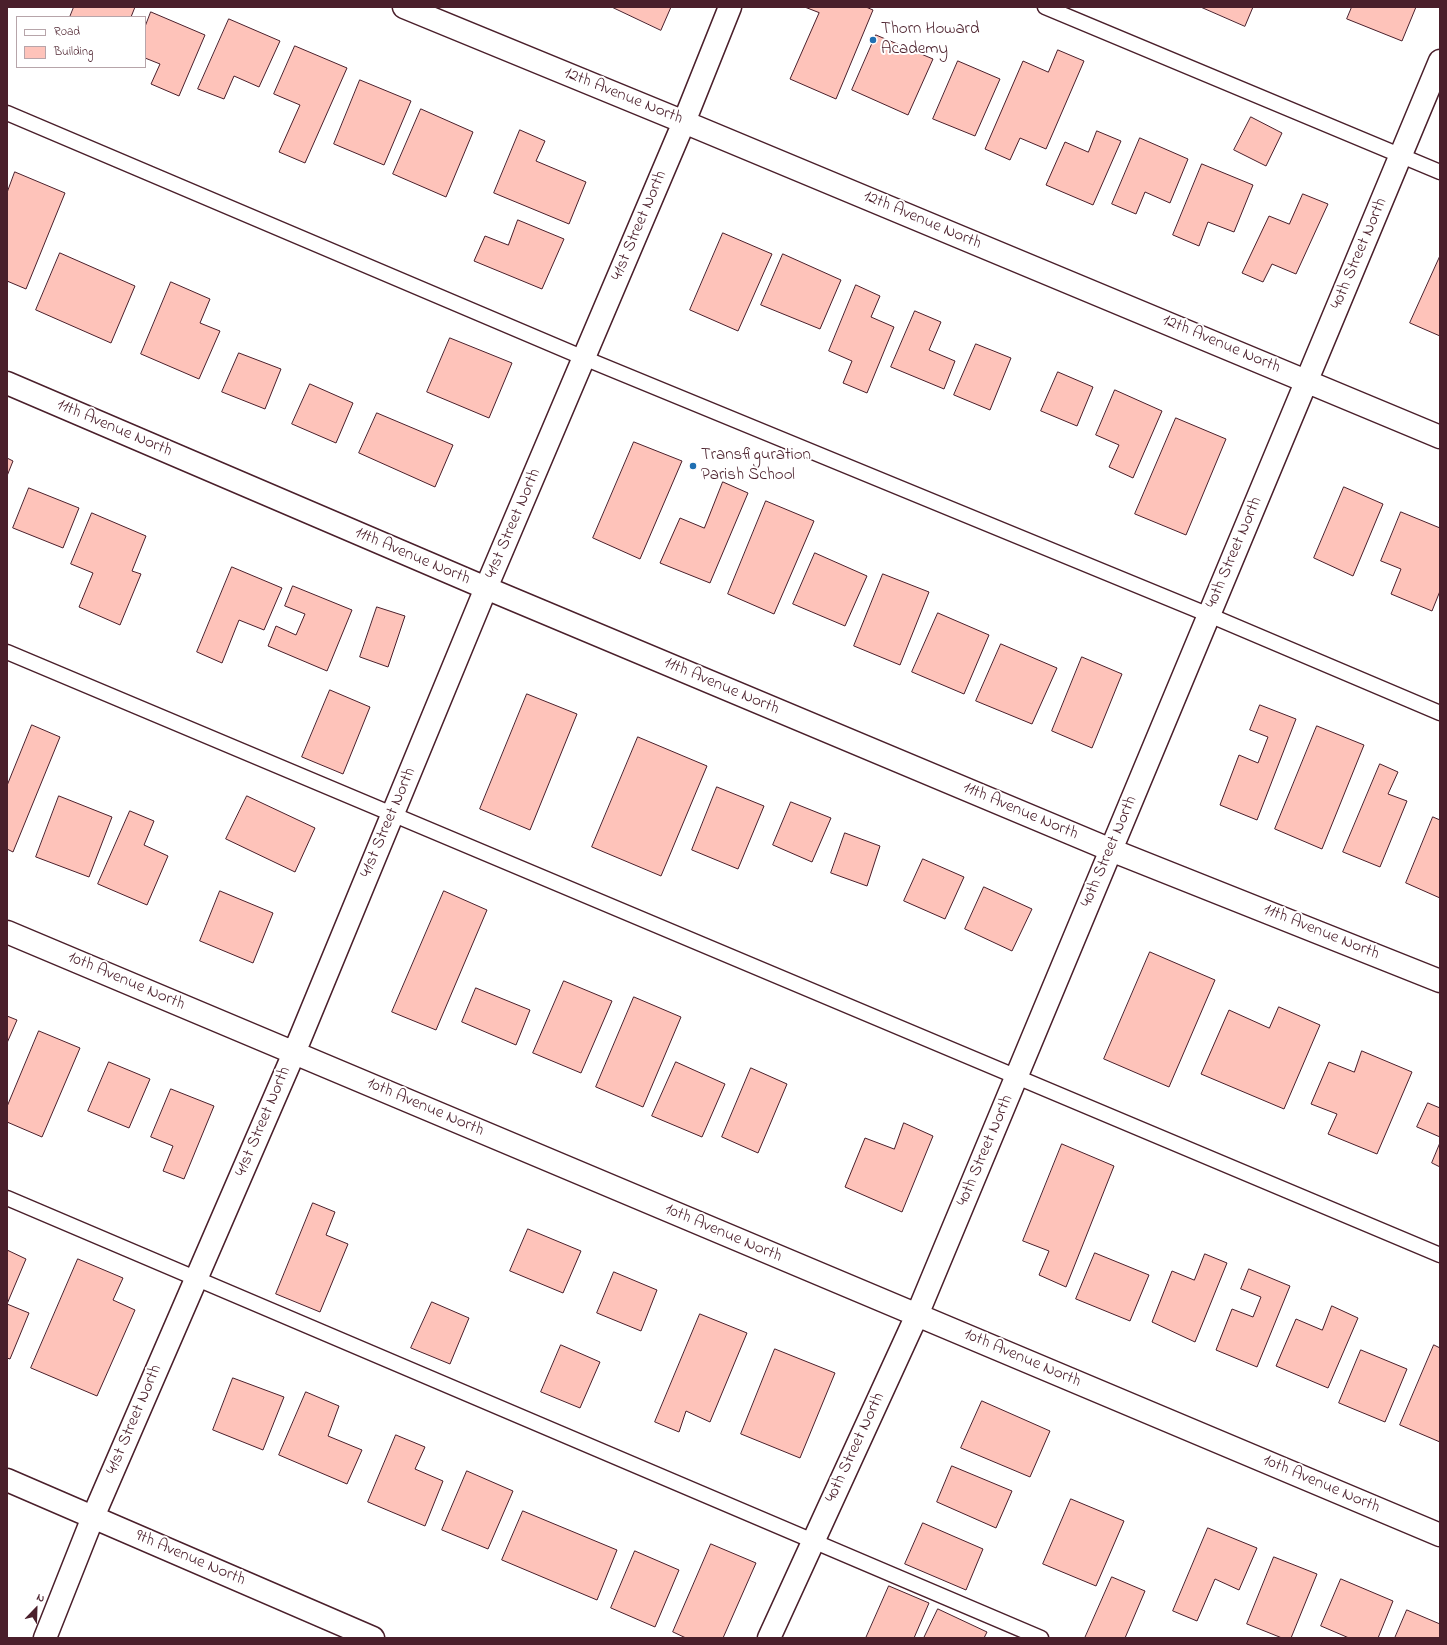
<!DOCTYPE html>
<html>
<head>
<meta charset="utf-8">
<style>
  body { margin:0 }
  #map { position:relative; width:1447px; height:1645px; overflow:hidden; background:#fff; font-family:"Indie Flower",sans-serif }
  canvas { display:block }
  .frame { position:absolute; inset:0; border:8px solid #4a1f2b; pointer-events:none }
  .legend { position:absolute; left:16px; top:16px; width:130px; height:52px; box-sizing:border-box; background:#fff; border:1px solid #b7a5aa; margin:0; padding:5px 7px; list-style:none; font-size:12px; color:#4a1f2b }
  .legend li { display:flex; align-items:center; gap:8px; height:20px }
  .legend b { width:20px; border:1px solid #b7a5aa }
  .north { position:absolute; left:16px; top:1589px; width:40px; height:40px; -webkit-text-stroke:3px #fff; paint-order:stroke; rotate:23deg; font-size:11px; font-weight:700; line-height:16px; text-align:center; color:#4a1f2b }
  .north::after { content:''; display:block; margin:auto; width:14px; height:18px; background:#4a1f2b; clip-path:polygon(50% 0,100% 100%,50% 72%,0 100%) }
</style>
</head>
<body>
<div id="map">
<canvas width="1447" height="1645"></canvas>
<div class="frame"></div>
<ul class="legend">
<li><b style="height:5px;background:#fff"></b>Road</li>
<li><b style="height:11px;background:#fec3ba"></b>Building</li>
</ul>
<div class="north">N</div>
</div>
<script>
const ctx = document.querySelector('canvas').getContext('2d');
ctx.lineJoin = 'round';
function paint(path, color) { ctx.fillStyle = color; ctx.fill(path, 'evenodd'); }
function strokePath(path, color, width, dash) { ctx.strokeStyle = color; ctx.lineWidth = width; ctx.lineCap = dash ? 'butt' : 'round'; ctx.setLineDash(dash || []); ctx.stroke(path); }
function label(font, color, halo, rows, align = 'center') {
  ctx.font = font + ' "Indie Flower",sans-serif'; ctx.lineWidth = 4; ctx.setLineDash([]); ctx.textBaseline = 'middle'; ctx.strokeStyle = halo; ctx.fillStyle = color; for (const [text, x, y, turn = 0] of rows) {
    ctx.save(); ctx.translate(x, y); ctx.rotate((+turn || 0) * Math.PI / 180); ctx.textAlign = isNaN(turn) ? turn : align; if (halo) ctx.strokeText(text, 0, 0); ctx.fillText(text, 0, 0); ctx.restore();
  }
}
const building = new Path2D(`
  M 74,7 L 135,7 L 131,17 L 70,17 Z
  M 612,7 L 671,7 L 661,30 Z
  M 805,7 L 866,7 L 873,10 L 836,99 L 790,79 L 819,13 Z
  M 1201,7 L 1253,7 L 1245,26 Z
  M 1352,7 L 1416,7 L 1402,41 L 1347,19 Z
  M 151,12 L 205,35 L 179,96 L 151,84 L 160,64 L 145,58 L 145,27 Z
  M 229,19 L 280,41 L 259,87 L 234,76 L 224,99 L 198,89 Z
  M 876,35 L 933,59 L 908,115 L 852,90 Z
  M 295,46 L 347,68 L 305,163 L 279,152 L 300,105 L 274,94 Z
  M 1058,50 L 1084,61 L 1046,149 L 1020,138 L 1010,160 L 985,149 L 1023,61 L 1048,72 Z
  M 958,61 L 1000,79 L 975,136 L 933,119 Z
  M 360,80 L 411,101 L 384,165 L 334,144 Z
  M 421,109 L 473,132 L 446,197 L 393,174 Z
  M 1251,117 L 1282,133 L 1266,166 L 1234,150 Z
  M 520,130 L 545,141 L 536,161 L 586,182 L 569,224 L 494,193 Z
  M 1097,131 L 1121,141 L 1093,205 L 1046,185 L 1065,142 L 1088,152 Z
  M 1140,138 L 1188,159 L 1170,203 L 1145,192 L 1136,214 L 1112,204 Z
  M 1202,164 L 1253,185 L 1234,232 L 1208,222 L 1199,246 L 1173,235 Z
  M 15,172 L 65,193 L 26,289 L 7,281 L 7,193 Z
  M 1303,194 L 1328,204 L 1296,274 L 1272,264 L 1263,282 L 1242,273 L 1269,216 L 1289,224 Z
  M 518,220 L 564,239 L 542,289 L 474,261 L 485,236 L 508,245 Z
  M 723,233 L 772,254 L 738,331 L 690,310 Z
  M 60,253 L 135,286 L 111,343 L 36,310 Z
  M 783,254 L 841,280 L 820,329 L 761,305 Z
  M 1440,256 L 1440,336 L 1410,323 Z
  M 171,282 L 210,299 L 200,323 L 220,331 L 199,379 L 141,354 Z
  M 856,285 L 880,296 L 871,317 L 894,327 L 867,393 L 843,383 L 852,361 L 829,351 Z
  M 915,311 L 941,322 L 929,350 L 955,361 L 944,389 L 891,367 Z
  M 450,338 L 512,363 L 489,418 L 427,392 Z
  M 976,344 L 1011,358 L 990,410 L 954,395 Z
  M 239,353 L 281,369 L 265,409 L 222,392 Z
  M 1058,372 L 1093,387 L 1077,426 L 1041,411 Z
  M 310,384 L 353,403 L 336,443 L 292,424 Z
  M 1115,390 L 1162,411 L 1133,478 L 1109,467 L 1119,445 L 1096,435 Z
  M 377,413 L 453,445 L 435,487 L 359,453 Z
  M 1176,418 L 1226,439 L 1186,535 L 1135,514 Z
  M 634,442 L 682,461 L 640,559 L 593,538 Z
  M 7,458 L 13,461 L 7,476 Z
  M 723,482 L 748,493 L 710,583 L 660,563 L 680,518 L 704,528 Z
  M 1344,487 L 1383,504 L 1353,576 L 1314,558 Z
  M 29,488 L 79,508 L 63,548 L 13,528 Z
  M 766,501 L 814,521 L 774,614 L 728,594 Z
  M 1401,512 L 1440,528 L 1440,591 L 1432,611 L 1391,594 L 1401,569 L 1381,561 Z
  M 92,513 L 146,536 L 132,571 L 141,574 L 120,625 L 79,607 L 93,573 L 71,564 Z
  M 815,553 L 867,576 L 845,626 L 793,604 Z
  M 232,567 L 282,588 L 264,630 L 239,620 L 222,663 L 197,652 Z
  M 883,574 L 929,592 L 900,665 L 854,646 Z
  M 293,586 L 352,610 L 327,671 L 268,646 L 276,626 L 296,635 L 305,614 L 285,606 Z
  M 377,607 L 405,616 L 388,667 L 360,657 Z
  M 938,613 L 989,635 L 964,694 L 912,672 Z
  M 1001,644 L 1057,668 L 1032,724 L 976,701 Z
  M 1082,657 L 1122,674 L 1092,748 L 1052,731 Z
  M 330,690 L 370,707 L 343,774 L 302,757 Z
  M 527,694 L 577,714 L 530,830 L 480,809 Z
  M 1260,705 L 1296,719 L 1257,820 L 1220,805 L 1239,755 L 1258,763 L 1268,737 L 1250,730 Z
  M 32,725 L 60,737 L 13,852 L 7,849 L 7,786 Z
  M 1317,726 L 1364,745 L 1322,849 L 1275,829 Z
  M 638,737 L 707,766 L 661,876 L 592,847 Z
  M 1380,764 L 1398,772 L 1388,794 L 1407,801 L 1380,867 L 1343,852 Z
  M 717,787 L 764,806 L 738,869 L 692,850 Z
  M 59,796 L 112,817 L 89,877 L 36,857 Z
  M 247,796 L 315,828 L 295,872 L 226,839 Z
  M 791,802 L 831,818 L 812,862 L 773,845 Z
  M 130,811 L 154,821 L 144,845 L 168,856 L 147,905 L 98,884 Z
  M 1433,817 L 1440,820 L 1440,898 L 1406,883 Z
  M 845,833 L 880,846 L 867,886 L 831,873 Z
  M 923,859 L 964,877 L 945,919 L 904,901 Z
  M 984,887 L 1032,909 L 1012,951 L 965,929 Z
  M 220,891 L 273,913 L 253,963 L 200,941 Z
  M 444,891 L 487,910 L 436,1030 L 392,1012 Z
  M 1150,952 L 1215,980 L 1169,1087 L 1104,1059 Z
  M 564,981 L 612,1001 L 581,1073 L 533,1053 Z
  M 476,988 L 530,1010 L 516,1045 L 462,1022 Z
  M 634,997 L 681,1017 L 643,1107 L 596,1087 Z
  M 1279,1007 L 1320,1025 L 1284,1109 L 1201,1074 L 1229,1010 L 1269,1028 Z
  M 7,1016 L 17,1020 L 7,1043 Z
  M 39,1031 L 80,1048 L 42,1137 L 7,1122 L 7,1107 Z
  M 1362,1051 L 1412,1072 L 1377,1154 L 1328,1134 L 1337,1114 L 1311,1104 L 1329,1062 L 1354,1072 Z
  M 109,1062 L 150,1079 L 129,1128 L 88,1111 Z
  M 676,1062 L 725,1084 L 702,1137 L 652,1116 Z
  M 751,1068 L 787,1084 L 758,1153 L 722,1137 Z
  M 171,1089 L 214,1106 L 184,1179 L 163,1171 L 173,1146 L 151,1137 Z
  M 1428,1103 L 1440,1108 L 1440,1137 L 1417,1127 Z
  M 904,1123 L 933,1136 L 902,1212 L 845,1187 L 865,1138 L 894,1149 Z
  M 1440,1143 L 1440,1167 L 1432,1163 Z
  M 1062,1144 L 1114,1166 L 1066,1287 L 1039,1275 L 1049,1251 L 1023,1241 Z
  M 313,1203 L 335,1212 L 326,1235 L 348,1244 L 320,1312 L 276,1294 Z
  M 528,1229 L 581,1251 L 563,1293 L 510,1271 Z
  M 7,1250 L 26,1259 L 7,1304 L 29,1313 L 10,1359 L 7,1358 Z
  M 1095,1253 L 1149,1275 L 1130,1321 L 1076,1299 Z
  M 1205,1254 L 1227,1263 L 1195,1342 L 1152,1322 L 1172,1271 L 1194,1280 Z
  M 78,1259 L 123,1278 L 113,1300 L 135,1310 L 97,1396 L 31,1368 Z
  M 1249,1269 L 1290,1286 L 1257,1367 L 1216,1350 L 1232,1309 L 1253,1317 L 1261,1297 L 1241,1289 Z
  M 614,1272 L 657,1290 L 641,1331 L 597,1313 Z
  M 432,1302 L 469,1318 L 450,1364 L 411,1348 Z
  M 1332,1306 L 1358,1318 L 1328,1388 L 1276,1366 L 1296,1319 L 1322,1330 Z
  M 700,1314 L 747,1333 L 710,1422 L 686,1411 L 679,1432 L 655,1422 Z
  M 561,1345 L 600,1362 L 580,1408 L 541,1392 Z
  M 1434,1345 L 1440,1348 L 1440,1442 L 1400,1425 Z
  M 775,1349 L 835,1373 L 800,1458 L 741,1434 Z
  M 1361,1350 L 1407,1369 L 1385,1422 L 1339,1403 Z
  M 233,1378 L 284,1397 L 263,1450 L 213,1430 Z
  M 306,1392 L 339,1406 L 328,1436 L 362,1450 L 347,1484 L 279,1455 Z
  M 982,1401 L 1050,1431 L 1030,1477 L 961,1448 Z
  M 396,1435 L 425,1447 L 415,1469 L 443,1481 L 425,1526 L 368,1502 Z
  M 952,1466 L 1012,1491 L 996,1528 L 937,1502 Z
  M 467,1471 L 513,1491 L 488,1549 L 442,1530 Z
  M 1071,1499 L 1124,1521 L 1096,1586 L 1043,1564 Z
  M 523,1511 L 617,1550 L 597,1600 L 502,1560 Z
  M 923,1523 L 983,1549 L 966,1590 L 905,1564 Z
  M 1208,1528 L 1257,1548 L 1239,1590 L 1215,1579 L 1197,1621 L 1173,1611 Z
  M 711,1544 L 756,1563 L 723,1638 L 686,1638 L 673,1632 Z
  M 635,1551 L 679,1570 L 655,1627 L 611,1608 Z
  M 1274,1557 L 1317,1574 L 1291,1638 L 1282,1638 L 1247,1624 Z
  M 1112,1577 L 1145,1591 L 1125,1638 L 1085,1638 Z
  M 1341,1579 L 1393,1601 L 1378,1638 L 1349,1638 L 1321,1626 Z
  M 889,1586 L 929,1603 L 914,1638 L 866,1638 Z
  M 938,1609 L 987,1632 L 984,1638 L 924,1638 Z
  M 1407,1610 L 1440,1624 L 1440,1638 L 1395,1638 Z`);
paint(building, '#fec3ba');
strokePath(building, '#4a1f2b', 1);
const lane = new Path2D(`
  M 1045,7 L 1440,172
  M 7,113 L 584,358 L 1209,615 L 1440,713
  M 7,652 L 1440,1255
  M 7,1198 C 353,1342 696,1493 1041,1638`);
const street = new Path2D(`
  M 404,7 L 684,122 L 1440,437
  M 7,383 L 486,588 L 1111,850 L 1440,981
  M 7,932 L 1440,1535
  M 45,1638 L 93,1517 L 294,1053 L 486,588 L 684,122 L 730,7
  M 769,1638 L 917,1315 L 1440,61`);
const secondary = new Path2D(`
  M 7,1480 L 373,1638`);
strokePath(lane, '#4a1f2b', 17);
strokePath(street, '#4a1f2b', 25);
strokePath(secondary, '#4a1f2b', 25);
strokePath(lane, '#fff', 14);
strokePath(street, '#fff', 22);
strokePath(secondary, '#fff', 22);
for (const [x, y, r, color] of [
  [873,40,4,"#1f6fb2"],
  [693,466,4,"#1f6fb2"]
]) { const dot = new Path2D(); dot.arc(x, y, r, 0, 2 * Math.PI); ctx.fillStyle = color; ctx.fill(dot); strokePath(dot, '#fff', 1.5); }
label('17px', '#4a1f2b', '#fff', [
  ["Thorn Howard",881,30],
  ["Academy",881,50],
  ["Transfiguration",701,456],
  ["Parish School",701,476]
], 'left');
label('17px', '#4a1f2b', '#fff', [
  ["12th Avenue North",623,97,22],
  ["12th Avenue North",922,221,23],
  ["41st Street North",640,226,-67],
  ["40th Street North",1360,254,-67],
  ["12th Avenue North",1221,345,23],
  ["11th Avenue North",114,429,23],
  ["41st Street North",514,524,-67],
  ["40th Street North",1235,553,-67],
  ["11th Avenue North",412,557,23],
  ["11th Avenue North",721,687,23],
  ["11th Avenue North",1020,812,23],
  ["41st Street North",389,823,-67],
  ["40th Street North",1110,852,-67],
  ["11th Avenue North",1321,933,22],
  ["10th Avenue North",126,982,23],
  ["10th Avenue North",425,1108,23],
  ["41st Street North",264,1122,-67],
  ["40th Street North",986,1151,-67],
  ["10th Avenue North",723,1234,23],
  ["10th Avenue North",1022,1359,23],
  ["41st Street North",135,1420,-67],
  ["40th Street North",856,1448,-65],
  ["10th Avenue North",1321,1485,23],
  ["9th Avenue North",190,1559,23]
]);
</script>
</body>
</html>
